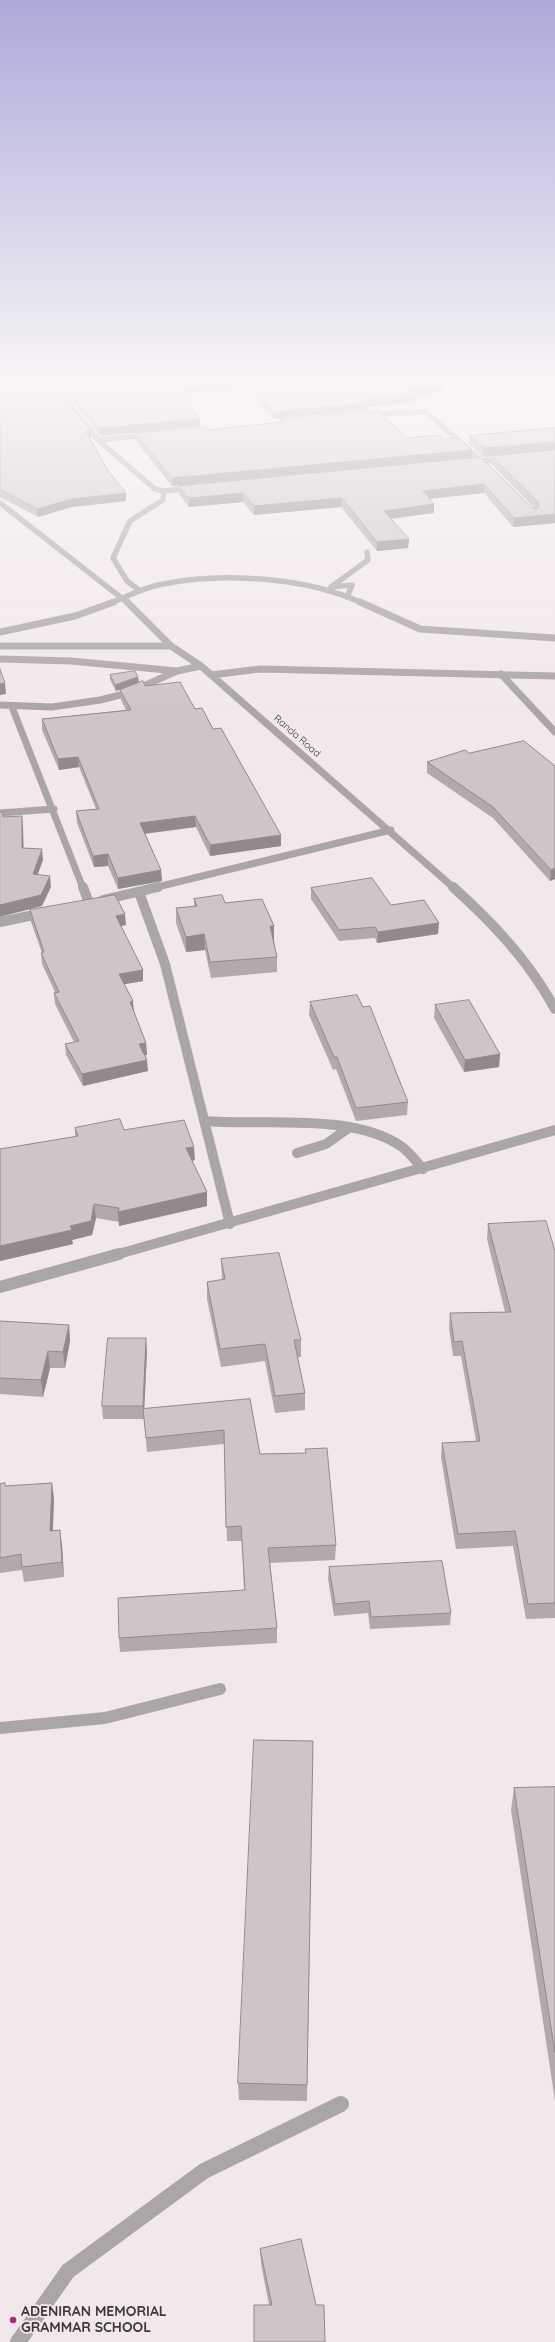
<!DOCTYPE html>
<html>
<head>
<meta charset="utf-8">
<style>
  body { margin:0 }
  canvas { display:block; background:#f2e8ec }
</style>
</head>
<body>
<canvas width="555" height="2342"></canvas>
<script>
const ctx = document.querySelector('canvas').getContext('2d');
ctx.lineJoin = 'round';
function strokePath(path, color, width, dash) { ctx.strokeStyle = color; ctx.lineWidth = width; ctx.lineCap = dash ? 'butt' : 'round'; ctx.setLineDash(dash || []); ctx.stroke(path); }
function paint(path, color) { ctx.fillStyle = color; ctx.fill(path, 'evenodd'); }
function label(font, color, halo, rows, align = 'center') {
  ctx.font = font + ' Quicksand,sans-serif'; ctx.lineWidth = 3.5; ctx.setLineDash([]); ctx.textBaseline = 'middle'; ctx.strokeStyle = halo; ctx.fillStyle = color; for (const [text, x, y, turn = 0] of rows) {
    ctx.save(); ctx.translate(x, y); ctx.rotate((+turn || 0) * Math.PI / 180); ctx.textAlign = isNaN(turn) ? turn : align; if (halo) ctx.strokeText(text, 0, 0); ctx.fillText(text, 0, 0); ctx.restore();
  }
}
strokePath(new Path2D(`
  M 52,383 L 98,440 L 155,489 L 164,491 L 191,488
  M 367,414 L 426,412 L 484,463
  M 98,440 L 148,435
  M 471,462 L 505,459
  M 0,503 L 128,603
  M 139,590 L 127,581 L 113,558 L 130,521 L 163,500 L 164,491
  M 347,597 L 352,585 L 331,587 L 368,560 L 367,552
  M 111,603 C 128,596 145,587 163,584 C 223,572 306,577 362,603`), '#aaa6a8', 5.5);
strokePath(new Path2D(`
  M 127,602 L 171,646 L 201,666 L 454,888
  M 360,602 L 420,629 L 555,638
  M 0,632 L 75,616 L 114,602
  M 0,646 L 171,646
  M 0,659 L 71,661 L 177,671
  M 501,674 L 555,732
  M 211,675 L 260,669 L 555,676
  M 0,705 L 52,707 L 100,700 L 128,693 L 177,671 L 201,666
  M 12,707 L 83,888
  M 0,813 L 54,809
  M 153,888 L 391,830`), '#aaa6a8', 7);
strokePath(new Path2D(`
  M 83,887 L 89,903
  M 453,887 C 493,923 529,961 555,1009
  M 139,892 L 165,964 L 230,1224
  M 103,900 L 158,887
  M 0,922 L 43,913
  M 204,1121 C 262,1126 353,1112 402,1147 C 410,1153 416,1161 423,1169
  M 297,1153 L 326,1144 L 350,1127
  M 115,1255 L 555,1130`), '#aaa6a8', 10);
strokePath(new Path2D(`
  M 0,1287 L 119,1254
  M 0,1728 L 105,1718 L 220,1689`), '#aaa6a8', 12);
strokePath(new Path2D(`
  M 18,2342 L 68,2271 L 204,2171 L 341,2104`), '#aaa6a8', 16);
paint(new Path2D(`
  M 60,382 L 439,382 L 443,393 L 415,396 L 415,402 L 368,407 L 367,410 L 274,419 L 249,389 L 192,393 L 192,396 L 185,397 L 200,419 L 200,426 L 100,436 L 61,387 Z
  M 0,385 L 91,431 L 91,438 L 90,438 L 108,471 L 126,493 L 126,501 L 72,507 L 38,517 L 0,497 Z
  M 280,420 L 408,438 L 443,439 L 472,450 L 472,458 L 172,486 L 136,441 L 135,433 L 207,430 L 280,422 Z
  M 555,428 L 555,450 L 483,457 L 469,444 L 470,436 Z
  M 555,450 L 555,523 L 513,527 L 484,493 L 430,499 L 434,513 L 391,519 L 409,539 L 408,548 L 377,551 L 341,507 L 254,515 L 243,502 L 189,507 L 179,494 L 178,486 L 481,457 L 532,508 L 535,509 L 491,464 L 492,456 Z
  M 110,675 L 138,677 L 139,683 L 116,691 L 110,680 Z
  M 145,686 L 195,709 L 213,729 L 281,846 L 210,856 L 196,827 L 145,834 L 161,870 L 162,881 L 118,889 L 108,866 L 94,867 L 77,823 L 76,811 L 96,809 L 79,767 L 59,770 L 42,730 L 42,719 L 126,710 L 121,700 L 120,690 Z
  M 469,753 L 555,766 L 555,879 L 550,881 L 493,818 L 427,773 L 427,762 Z
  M 311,888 L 391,905 L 438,934 L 377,943 L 375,938 L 339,941 L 311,899 Z
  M 194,899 L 225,903 L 274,941 L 277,957 L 277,972 L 211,978 L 205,950 L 186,952 L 176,923 L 176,908 L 194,906 Z
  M 30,910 L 126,925 L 121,926 L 143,970 L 143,981 L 124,984 L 146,1043 L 147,1055 L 145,1055 L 148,1071 L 83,1086 L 66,1055 L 65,1044 L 74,1042 L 55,1004 L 54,993 L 55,992 L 42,964 L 41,953 L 42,953 L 31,922 Z
  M 310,1002 L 363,1007 L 408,1102 L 407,1115 L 356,1121 L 336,1069 L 333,1070 L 309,1015 Z
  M 435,1005 L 500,1054 L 499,1067 L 464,1072 L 434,1018 Z
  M 75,1128 L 124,1130 L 195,1160 L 192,1161 L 207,1192 L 207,1206 L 119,1226 L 119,1222 L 96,1218 L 92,1235 L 72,1240 L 73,1244 L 0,1261 L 0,1149 L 75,1137 Z
  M 488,1224 L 555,1251 L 555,1618 L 526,1619 L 513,1546 L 456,1549 L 441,1457 L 442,1443 L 476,1441 L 461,1356 L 453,1356 L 449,1328 L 450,1313 L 505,1312 L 487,1239 Z
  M 221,1259 L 301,1340 L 301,1357 L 297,1357 L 305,1393 L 305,1410 L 275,1413 L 265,1361 L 221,1367 L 207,1299 L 207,1282 L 222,1280 Z
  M 0,1321 L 69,1325 L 70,1341 L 65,1368 L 50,1368 L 43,1397 L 0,1394 Z
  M 147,1351 L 144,1409 L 250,1399 L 260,1454 L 336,1545 L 335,1560 L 270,1563 L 277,1628 L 277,1643 L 120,1652 L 119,1638 L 244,1590 L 242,1541 L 227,1541 L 224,1444 L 147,1452 L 144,1418 L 144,1419 L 103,1419 L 102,1406 Z
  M 0,1484 L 5,1486 L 54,1498 L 53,1531 L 62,1545 L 64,1577 L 24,1582 L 22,1570 L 0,1573 Z
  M 329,1567 L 451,1613 L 450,1625 L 370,1629 L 368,1613 L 334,1616 L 328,1579 Z
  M 313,1741 L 307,2101 L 239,2100 L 238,2083 Z
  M 555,1787 L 555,2101 L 511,1810 L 514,1788 Z
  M 260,2249 L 316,2305 L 269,2305 L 261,2264 Z`), '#b2a9ad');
paint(new Path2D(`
  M 0,382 L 28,382 L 0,384 Z
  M 243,382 L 249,382 L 249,389 L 192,393 L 192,396 L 181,397 L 181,390 L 190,386 Z
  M 444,385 L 443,393 L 415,396 L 415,402 L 368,407 L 367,410 L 274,419 L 274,412 L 364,400 L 408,389 Z
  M 200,419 L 200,426 L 100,436 L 99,428 Z
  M 86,431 L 91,431 L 91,438 L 87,439 Z
  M 555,442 L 555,450 L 483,457 L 484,448 Z
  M 472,450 L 472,458 L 172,486 L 172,478 Z
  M 484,484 L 484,493 L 423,499 L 423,491 Z
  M 126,493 L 126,501 L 72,507 L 38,517 L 37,509 L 72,499 Z
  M 243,493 L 243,502 L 189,507 L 189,498 Z
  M 342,498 L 341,507 L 254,515 L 254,506 Z
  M 434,504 L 434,513 L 384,519 L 384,511 Z
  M 555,514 L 555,523 L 513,527 L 514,518 Z
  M 409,539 L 408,548 L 377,551 L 377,542 Z
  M 138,677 L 139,683 L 116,691 L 115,685 Z
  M 5,683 L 6,694 L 0,695 L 0,684 Z
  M 78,757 L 79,767 L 59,770 L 58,759 Z
  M 22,816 L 23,827 L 24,859 L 22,848 Z
  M 195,816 L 196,827 L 140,834 L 140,823 Z
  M 281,835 L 281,846 L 210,856 L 210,845 Z
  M 42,849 L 43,860 L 34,885 L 33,874 Z
  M 108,854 L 108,866 L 94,867 L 93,856 Z
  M 555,868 L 555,879 L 550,881 L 551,870 Z
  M 161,870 L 162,881 L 118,889 L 118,878 Z
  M 50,876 L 51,887 L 42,906 L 0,917 L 0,905 Z
  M 125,914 L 126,925 L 117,927 L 116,916 Z
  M 439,923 L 438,934 L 377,943 L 378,932 Z
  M 270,926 L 274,926 L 274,941 L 270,941 Z
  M 204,934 L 205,950 L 186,952 L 186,937 Z
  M 143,970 L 143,981 L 120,985 L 119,974 Z
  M 133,1001 L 134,1013 L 130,1002 Z
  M 146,1043 L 147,1055 L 140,1056 L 139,1044 Z
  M 500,1054 L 499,1067 L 464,1072 L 465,1060 Z
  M 147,1060 L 148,1071 L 83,1086 L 82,1074 Z
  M 194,1147 L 195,1160 L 186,1162 L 186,1148 Z
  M 207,1192 L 207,1206 L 119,1226 L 118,1212 Z
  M 94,1204 L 96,1218 L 92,1235 L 72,1240 L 73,1244 L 0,1261 L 0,1246 L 70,1226 Z
  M 69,1325 L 70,1341 L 65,1368 L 63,1352 Z
  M 146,1338 L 147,1351 L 144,1415 L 143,1409 L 144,1419 L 143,1406 Z
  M 48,1351 L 50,1368 L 43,1397 L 41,1380 Z
  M 52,1483 L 54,1498 L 52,1546 L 50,1531 Z
  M 60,1530 L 62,1545 L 64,1577 L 62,1562 Z`), '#918a8d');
const building = new Path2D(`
  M 38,382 L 51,382 L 91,431 L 86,431 L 108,471 L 126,493 L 72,499 L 37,509 L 0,489 L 0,385 Z
  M 62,382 L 243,382 L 190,386 L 192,389 L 181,390 L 200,419 L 99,428 Z
  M 250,382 L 439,382 L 444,385 L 408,389 L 415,395 L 364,400 L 368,403 L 274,412 Z
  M 377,411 L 408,438 L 438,435 L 443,439 L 458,438 L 472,450 L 172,478 L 135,433 L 205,427 L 207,430 L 282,422 L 280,420 Z
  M 555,428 L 555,442 L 484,448 L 470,436 Z
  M 555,450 L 555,514 L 514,518 L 484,484 L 423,491 L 434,504 L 384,511 L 409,539 L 377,542 L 342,498 L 254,506 L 243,493 L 189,498 L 178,486 L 481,457 L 532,508 L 535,509 L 539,507 L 538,502 L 492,456 Z
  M 0,669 L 5,683 L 0,684 Z
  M 135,671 L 138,677 L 115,685 L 110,675 Z
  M 143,681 L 145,686 L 180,682 L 195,709 L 202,708 L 213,729 L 221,728 L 281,835 L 210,845 L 195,816 L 140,823 L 161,870 L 118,878 L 108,854 L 93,856 L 76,811 L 99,809 L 78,757 L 58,759 L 42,719 L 131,710 L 120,690 Z
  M 524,741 L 555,766 L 555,868 L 551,870 L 493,807 L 427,762 L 465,750 L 469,753 Z
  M 0,812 L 3,812 L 3,817 L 22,816 L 22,848 L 42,849 L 33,874 L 50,876 L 41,895 L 0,905 Z
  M 372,878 L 391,905 L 424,900 L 439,923 L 378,932 L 375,927 L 339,930 L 311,888 Z
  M 115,895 L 125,914 L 116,916 L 143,970 L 119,974 L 133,1001 L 130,1002 L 146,1043 L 139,1044 L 147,1060 L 82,1074 L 65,1044 L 79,1041 L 54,993 L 59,992 L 41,953 L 44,952 L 30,910 Z
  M 222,895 L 225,903 L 262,899 L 274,926 L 270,926 L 277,957 L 210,962 L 204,934 L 186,937 L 176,908 L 197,906 L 194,899 Z
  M 357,995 L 363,1007 L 370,1006 L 408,1102 L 356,1108 L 337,1057 L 334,1057 L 310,1002 Z
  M 469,1000 L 500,1054 L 465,1060 L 435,1005 Z
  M 120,1119 L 124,1130 L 184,1120 L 194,1147 L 186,1148 L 207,1192 L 118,1212 L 119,1208 L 94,1204 L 91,1221 L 70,1226 L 72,1230 L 0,1246 L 0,1149 L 78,1136 L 75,1128 Z
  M 546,1221 L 555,1251 L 555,1603 L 528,1604 L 515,1531 L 458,1534 L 442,1443 L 480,1441 L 462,1341 L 454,1342 L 450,1313 L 511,1312 L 488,1224 Z
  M 279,1253 L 301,1340 L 294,1340 L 305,1393 L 275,1396 L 265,1344 L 220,1349 L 207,1282 L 225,1279 L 221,1259 Z
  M 0,1321 L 69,1325 L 63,1352 L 48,1351 L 41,1380 L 0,1378 Z
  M 108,1338 L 146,1338 L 143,1406 L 102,1406 Z
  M 250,1399 L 260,1454 L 306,1453 L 305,1449 L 327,1448 L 336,1545 L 268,1548 L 277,1628 L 119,1638 L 118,1598 L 245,1590 L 241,1526 L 226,1527 L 224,1430 L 146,1438 L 143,1409 Z
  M 5,1483 L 5,1486 L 52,1483 L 50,1531 L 60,1530 L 62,1562 L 22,1567 L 21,1554 L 0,1558 L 0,1484 Z
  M 442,1561 L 451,1613 L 371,1617 L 369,1601 L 335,1604 L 329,1567 Z
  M 254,1740 L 313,1741 L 307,2085 L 238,2083 Z
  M 555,1787 L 555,2053 L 514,1788 Z
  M 301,2239 L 316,2305 L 324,2305 L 325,2342 L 254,2342 L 254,2305 L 272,2305 L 260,2249 Z`);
paint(building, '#cfc5c9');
strokePath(building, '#918a8d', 1);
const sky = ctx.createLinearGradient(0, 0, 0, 710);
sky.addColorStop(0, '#abaada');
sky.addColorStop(0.54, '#f9f5f6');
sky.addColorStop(1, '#f9f5f600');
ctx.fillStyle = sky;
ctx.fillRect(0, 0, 555, 710);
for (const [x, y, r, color] of [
  [13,2320,4,"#ac2b78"]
]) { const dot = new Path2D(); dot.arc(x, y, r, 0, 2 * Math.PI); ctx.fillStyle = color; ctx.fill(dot); strokePath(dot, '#f2e8ec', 1.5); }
label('10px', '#3d393b', '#f2e8ec', [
  ["Randa Road",297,736,41]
]);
label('bold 14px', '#3d393b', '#f2e8ec', [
  ["ADENIRAN MEMORIAL",21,2312],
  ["GRAMMAR SCHOOL",21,2328]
], 'left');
</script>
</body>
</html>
